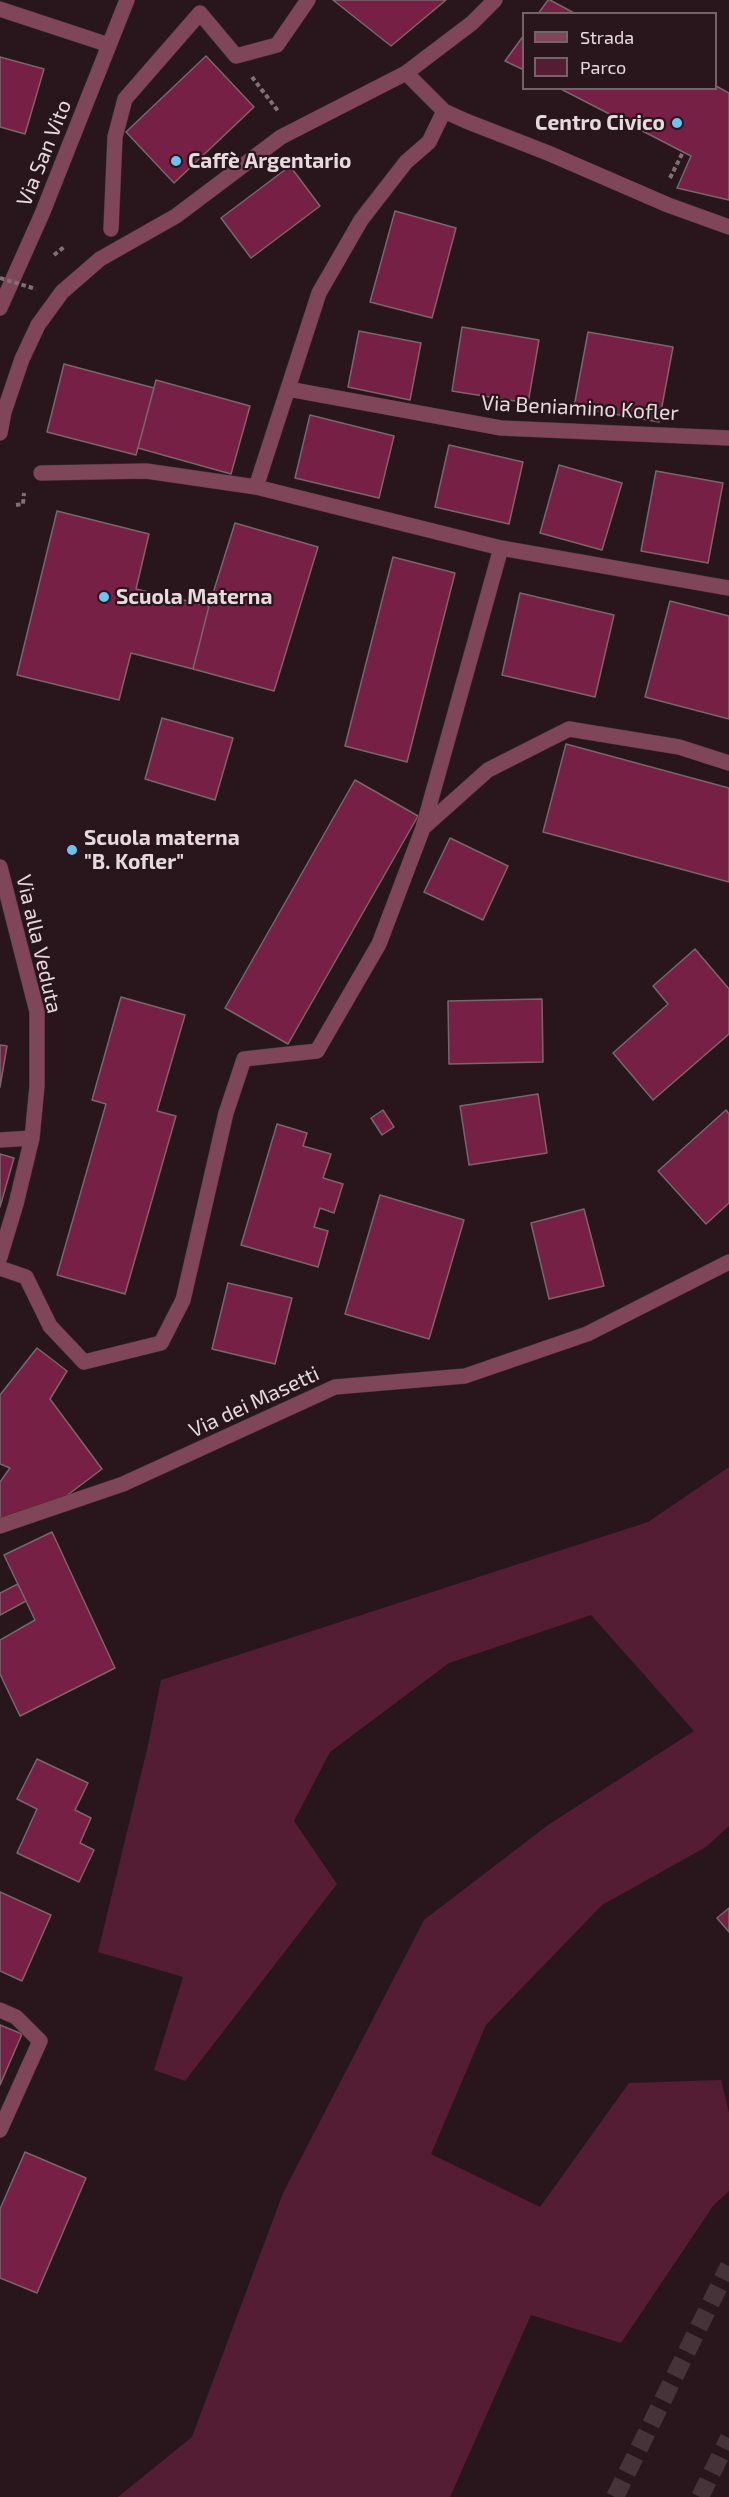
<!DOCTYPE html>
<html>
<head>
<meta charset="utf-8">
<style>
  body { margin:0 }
  #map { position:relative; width:729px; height:2497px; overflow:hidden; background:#28161c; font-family:"Exo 2",sans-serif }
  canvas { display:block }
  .legend { position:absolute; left:522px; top:12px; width:195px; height:78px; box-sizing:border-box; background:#28161c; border:2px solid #74646a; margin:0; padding:8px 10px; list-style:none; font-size:18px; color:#e7dade }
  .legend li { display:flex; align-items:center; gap:12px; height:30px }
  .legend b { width:30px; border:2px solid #74646a }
</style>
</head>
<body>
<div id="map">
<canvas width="729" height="2497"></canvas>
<ul class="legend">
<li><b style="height:8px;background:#7f465a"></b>Strada</li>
<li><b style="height:16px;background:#541d33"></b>Parco</li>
</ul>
</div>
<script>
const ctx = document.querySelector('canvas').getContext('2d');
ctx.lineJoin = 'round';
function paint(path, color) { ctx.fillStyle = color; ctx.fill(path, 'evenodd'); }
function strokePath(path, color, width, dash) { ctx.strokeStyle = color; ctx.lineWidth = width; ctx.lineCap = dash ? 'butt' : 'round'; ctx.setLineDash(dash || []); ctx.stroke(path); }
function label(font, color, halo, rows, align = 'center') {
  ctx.font = font + ' "Exo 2",sans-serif'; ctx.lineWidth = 4.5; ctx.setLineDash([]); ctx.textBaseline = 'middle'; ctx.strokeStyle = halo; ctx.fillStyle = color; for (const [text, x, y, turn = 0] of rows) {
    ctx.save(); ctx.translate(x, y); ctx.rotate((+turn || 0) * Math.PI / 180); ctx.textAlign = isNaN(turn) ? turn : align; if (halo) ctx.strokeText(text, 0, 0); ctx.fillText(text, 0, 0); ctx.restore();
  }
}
paint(new Path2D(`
  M 729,1467 L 729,1826 L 706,1847 L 602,1905 L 486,2025 L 431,2154 L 540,2207 L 629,2083 L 721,2080 L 729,2113 L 729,2191 L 713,2206 L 621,2343 L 531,2315 L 450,2497 L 118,2497 L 192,2437 L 283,2193 L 424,1920 L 548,1825 L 694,1731 L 591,1615 L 449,1663 L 330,1752 L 294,1821 L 337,1884 L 185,2081 L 154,2070 L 183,1977 L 98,1952 L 148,1745 L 161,1680 L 648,1522 Z`), '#541d33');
const building = new Path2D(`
  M 333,0 L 446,0 L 391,46 Z
  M 548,0 L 550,0 L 576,14 L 538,14 Z
  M 524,35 L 524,70 L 505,61 Z
  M 206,56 L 254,107 L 174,183 L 126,132 Z
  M 0,57 L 44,69 L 25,134 L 0,127 Z
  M 716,86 L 729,93 L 729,200 L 677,188 L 691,156 L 559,88 L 716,88 Z
  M 290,166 L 320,206 L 251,258 L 221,218 Z
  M 395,211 L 456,228 L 432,318 L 370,302 Z
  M 462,327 L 539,340 L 528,403 L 452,391 Z
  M 359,331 L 421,343 L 410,400 L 348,387 Z
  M 588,332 L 673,347 L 659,422 L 574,407 Z
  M 64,364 L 154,388 L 136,455 L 47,432 Z
  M 156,380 L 250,406 L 231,474 L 138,448 Z
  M 310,415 L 394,436 L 379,498 L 295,478 Z
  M 449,445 L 523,462 L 509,524 L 435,507 Z
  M 559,465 L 622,483 L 602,550 L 540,533 Z
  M 656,471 L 723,483 L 708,563 L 641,551 Z
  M 57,511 L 149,534 L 136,589 L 209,606 L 193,669 L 131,653 L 119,700 L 17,675 Z
  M 235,523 L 318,547 L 274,691 L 193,669 L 209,606 Z
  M 393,557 L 455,573 L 407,762 L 345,746 Z
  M 520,593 L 614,615 L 595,697 L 502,675 Z
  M 670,601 L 729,616 L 729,719 L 645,697 Z
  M 162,718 L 233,738 L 215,800 L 145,779 Z
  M 566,744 L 729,788 L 729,882 L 543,832 Z
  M 355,780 L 418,816 L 288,1044 L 225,1008 Z
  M 450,838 L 508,866 L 483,920 L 424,892 Z
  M 695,949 L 729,989 L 729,1034 L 653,1100 L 613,1053 L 668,1004 L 653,986 Z
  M 121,997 L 185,1015 L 157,1111 L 176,1116 L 125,1294 L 57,1275 L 106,1104 L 92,1100 Z
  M 542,999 L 543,1062 L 449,1064 L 448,1001 Z
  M 0,1045 L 7,1046 L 0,1087 Z
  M 538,1094 L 547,1153 L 469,1165 L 460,1106 Z
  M 383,1110 L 394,1127 L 382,1135 L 371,1118 Z
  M 726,1110 L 729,1114 L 729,1203 L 706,1224 L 658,1171 Z
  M 277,1124 L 307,1133 L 303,1146 L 331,1154 L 323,1178 L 343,1184 L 334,1213 L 320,1208 L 314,1227 L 328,1231 L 318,1267 L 241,1245 Z
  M 0,1154 L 14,1158 L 0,1207 Z
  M 380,1195 L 464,1220 L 429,1339 L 345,1314 Z
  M 584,1209 L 604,1286 L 549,1299 L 531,1223 Z
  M 228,1283 L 292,1298 L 275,1364 L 212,1349 Z
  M 37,1348 L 67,1371 L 50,1399 L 102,1469 L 53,1506 L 0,1519 L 0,1482 L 10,1468 L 0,1464 L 0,1395 Z
  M 52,1532 L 115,1668 L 20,1716 L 0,1674 L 0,1640 L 35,1620 L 4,1555 Z
  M 18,1584 L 26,1601 L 0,1615 L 0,1593 Z
  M 37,1759 L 88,1783 L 75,1810 L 91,1818 L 80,1843 L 94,1850 L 79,1882 L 17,1853 L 37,1809 L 17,1799 Z
  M 0,1892 L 51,1915 L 22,1981 L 0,1971 Z
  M 729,1908 L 729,1932 L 717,1918 Z
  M 0,2025 L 22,2034 L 0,2085 Z
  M 25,2152 L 86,2178 L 37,2293 L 0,2278 L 0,2209 Z`);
paint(building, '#752044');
strokePath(building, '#7b656c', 1.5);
strokePath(new Path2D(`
  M 615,2497 L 729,2266
  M 700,2497 L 729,2438`), '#453339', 18, [18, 9]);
const minor = new Path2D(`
  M 0,9 L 109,45
  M 406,73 L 444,111 L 466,121 L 548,153 L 668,205 L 729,227
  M 444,111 L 429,142 L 406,162 L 361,220 L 319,293 L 256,487 L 501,548 L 729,588
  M 111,229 L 115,137 L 125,99 L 200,13 L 236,56 L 277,45 L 308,0
  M 0,308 L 42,214 L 127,0
  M 288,389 L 501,428 L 729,438
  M 0,433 L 4,412 L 22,359 L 38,325 L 62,292 L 100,259 L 176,216 L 281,137 L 406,73 L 472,23 L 495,0
  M 41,473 L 146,471 L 256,487
  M 423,828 L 488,770 L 569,729 L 679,747 L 729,763
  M 0,867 L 37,1012 L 37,1086 L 32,1138 L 16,1204 L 0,1257
  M 0,1140 L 32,1138
  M 0,1268 L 26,1277 L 50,1326 L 84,1362 L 161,1343 L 183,1300 L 226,1113 L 244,1059 L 317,1051 L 379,944 L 423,828 L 501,548
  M 0,1526 L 123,1484 L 335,1387 L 465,1376 L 587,1334 L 729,1262
  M 0,2010 L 16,2017 L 40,2041 L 0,2130`);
strokePath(minor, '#433137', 16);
strokePath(new Path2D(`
  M 252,77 L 278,111
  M 670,178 L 683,152
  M 54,255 L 64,247
  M 16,505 L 23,504 L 24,493`), '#807075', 4, [4.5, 3]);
strokePath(minor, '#7f465a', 15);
strokePath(new Path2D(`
  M 0,278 L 36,289`), '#807075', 4, [4.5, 3]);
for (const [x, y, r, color] of [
  [677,123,6,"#6bc3f2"],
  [176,161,6,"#6bc3f2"],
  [104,597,6,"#6bc3f2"],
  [72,850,6,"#6bc3f2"]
]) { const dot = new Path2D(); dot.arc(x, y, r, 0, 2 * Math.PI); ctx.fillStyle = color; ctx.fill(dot); strokePath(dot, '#28161c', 2); }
label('bold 21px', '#e7dade', '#28161c', [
  ["Centro Civico",665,123,"right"],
  ["Caffè Argentario",188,161],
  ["Scuola Materna",116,597],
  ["Scuola materna",84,838],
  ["\"B. Kofler\"",84,862]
], 'left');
label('21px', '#e7dade', '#28161c', [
  ["Via San Vito",44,153,-68],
  ["Via Beniamino Kofler",580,408,3],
  ["Via alla Veduta",39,944,77],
  ["Via dei Masetti",254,1402,-25]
]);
</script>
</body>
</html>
